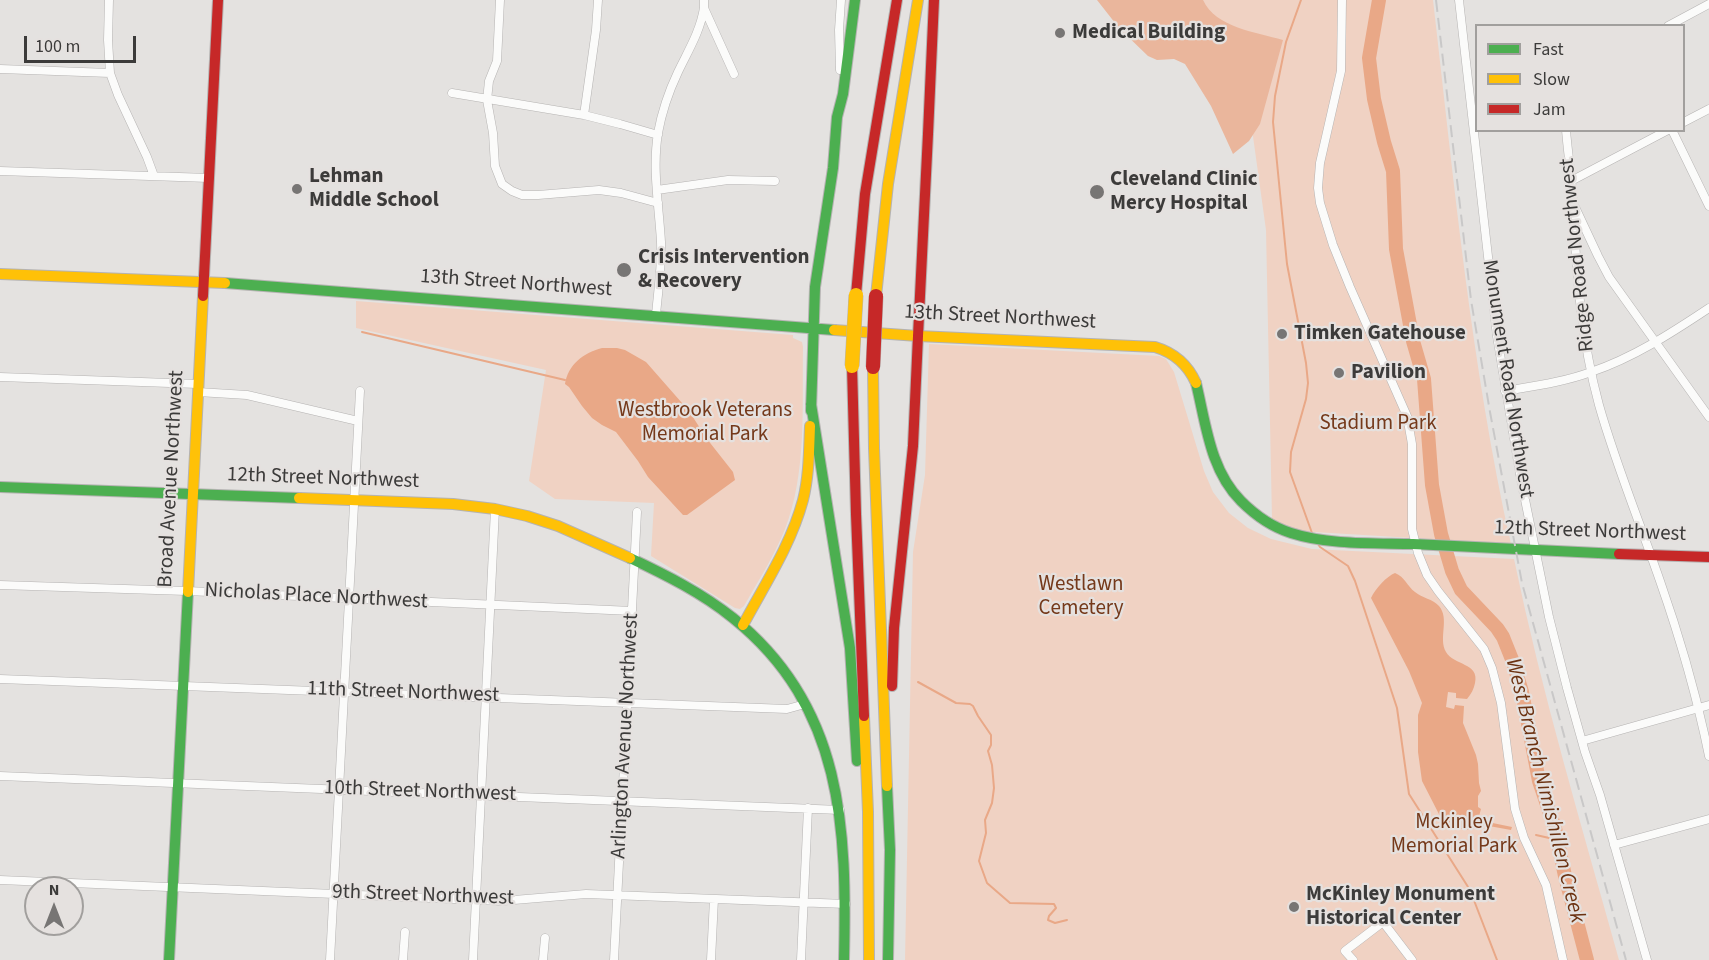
<!DOCTYPE html>
<html>
<head>
<meta charset="utf-8">
<style>
  body { margin:0 }
  #map { position:relative; width:1709px; height:960px; overflow:hidden; background:#e4e2e0; font-family:"Source Sans 3",sans-serif }
  canvas { display:block }
  .legend { position:absolute; left:1475px; top:24px; width:210px; height:108px; box-sizing:border-box; background:#e5e1df; border:2px solid #a19f9d; margin:0; padding:8px 10px; list-style:none; font-size:18px; color:#3c3b3a }
  .legend li { display:flex; align-items:center; gap:12px; height:30px }
  .legend b { width:30px; border:2px solid #a19f9d }
  .north { position:absolute; left:24px; top:876px; width:60px; height:60px; box-sizing:border-box; background:#e5e1df; border:2px solid #a19f9d; border-radius:50%; rotate:0deg; font-size:16px; font-weight:700; line-height:24px; text-align:center; color:#3c3b3a }
  .north::after { content:''; display:block; margin:auto; width:21px; height:27px; background:#777574; clip-path:polygon(50% 0,100% 100%,50% 72%,0 100%) }
  .scale { position:absolute; left:24px; top:36px; width:112px; height:27px; box-sizing:border-box; border:3px solid #3c3b3a; border-top:0; padding-left:8px; font-size:18px; line-height:21px; white-space:nowrap; color:#3c3b3a; -webkit-text-stroke:4px #e5e1df; paint-order:stroke }
</style>
</head>
<body>
<div id="map">
<canvas width="1709" height="960"></canvas>
<ul class="legend">
<li><b style="height:8px;background:#4caf50"></b>Fast</li>
<li><b style="height:8px;background:#ffc107"></b>Slow</li>
<li><b style="height:8px;background:#c62828"></b>Jam</li>
</ul>
<div class="north">N</div>
<div class="scale">100 m</div>
</div>
<script>
const ctx = document.querySelector('canvas').getContext('2d');
ctx.lineJoin = 'round';
function paint(path, color) { ctx.fillStyle = color; ctx.fill(path, 'evenodd'); }
function strokePath(path, color, width, dash) { ctx.strokeStyle = color; ctx.lineWidth = width; ctx.lineCap = dash ? 'butt' : 'round'; ctx.setLineDash(dash || []); ctx.stroke(path); }
function label(font, color, halo, rows, align = 'center') {
  ctx.font = font + ' "Source Sans 3",sans-serif'; ctx.lineWidth = 4.5; ctx.setLineDash([]); ctx.textBaseline = 'middle'; ctx.strokeStyle = halo; ctx.fillStyle = color; for (const [text, x, y, turn = 0] of rows) {
    ctx.save(); ctx.translate(x, y); ctx.rotate((+turn || 0) * Math.PI / 180); ctx.textAlign = isNaN(turn) ? turn : align; if (halo) ctx.strokeText(text, 0, 0); ctx.fillText(text, 0, 0); ctx.restore();
  }
}
paint(new Path2D(`
  M 1162,0 L 1433,0 C 1454,182 1471,365 1511,544 L 1298,531 L 1272,519 L 1266,230 L 1246,86 Z
  M 356,301 L 793,335 L 793,338 L 802,342 L 803,347 C 802,406 807,473 785,529 C 774,557 758,581 744,606 L 740,609 L 735,608 L 651,556 L 654,503 L 555,499 L 529,481 L 546,370 L 356,328 Z
  M 929,344 L 1159,356 L 1166,359 L 1174,372 L 1204,471 L 1213,492 L 1229,513 L 1248,528 L 1271,539 L 1312,549 L 1514,559 C 1542,694 1582,827 1619,960 L 905,960 L 913,552 L 925,475 Z`), '#f0d2c3');
paint(new Path2D(`
  M 1097,0 L 1203,0 C 1216,28 1256,32 1283,40 L 1260,124 L 1249,141 L 1233,154 L 1211,106 L 1185,64 L 1174,59 L 1157,60 L 1148,56 L 1119,28 Z`), '#eab69c');
paint(new Path2D(`
  M 602,348 L 617,348 L 625,350 L 646,362 L 689,411 L 707,439 L 733,472 L 735,480 L 687,515 L 683,515 L 648,477 L 638,461 L 616,432 L 602,425 L 592,418 L 582,406 L 569,387 L 565,384 C 568,365 583,353 602,348 Z
  M 1395,573 C 1405,577 1407,586 1415,592 C 1422,598 1433,599 1439,606 C 1450,619 1438,638 1446,652 C 1453,665 1480,663 1475,683 C 1474,689 1471,694 1467,699 L 1456,698 L 1456,693 L 1448,692 L 1446,707 L 1454,709 L 1455,705 L 1464,706 L 1463,723 L 1476,755 L 1478,764 L 1479,783 L 1481,791 L 1478,796 L 1478,807 L 1481,809 L 1478,820 L 1512,827 L 1511,830 L 1478,824 L 1472,830 L 1451,828 L 1442,820 L 1422,781 L 1418,752 L 1418,715 L 1422,703 L 1409,671 L 1371,598 C 1375,589 1387,576 1395,573 Z`), '#e9a887');
strokePath(new Path2D(`
  M 1301,0 L 1286,42 L 1275,96 L 1273,122 L 1287,264 L 1306,363 L 1308,383 L 1306,399 L 1291,452 L 1290,472 L 1312,533
  M 362,332 L 565,380
  M 1316,541 L 1320,547 L 1348,566 L 1355,581 L 1397,708 L 1409,794 L 1470,890 L 1497,960
  M 918,682 L 956,703 L 970,704 L 973,706 L 978,716 L 991,735 L 991,745 L 988,751 L 992,765 L 994,788 L 992,803 L 985,820 L 986,833 L 979,861 L 987,883 L 1010,903 L 1054,904 L 1056,908 L 1049,916 L 1048,920 L 1055,923 L 1067,920
  M 1536,835 L 1558,840`), '#e9a887', 2);
strokePath(new Path2D(`
  M 1379,0 L 1369,58 L 1374,99 L 1384,142 L 1393,171 L 1396,249 L 1413,341 L 1424,379 L 1432,485 L 1441,534 L 1452,571 L 1461,590 L 1497,628 L 1503,637 L 1513,662 L 1522,692 L 1539,781 L 1555,828 L 1565,876 L 1587,960`), '#e9a887', 14);
const street = new Path2D(`
  M 109,0 L 108,40 L 110,73 L 118,95 L 147,157 L 154,176
  M 500,0 L 497,61 L 489,81 L 487,100 L 493,133 L 495,166 L 502,184 L 512,191 L 522,195 L 538,195 L 599,190 L 621,193 L 658,203
  M 704,0 L 704,8 L 734,74
  M 1342,0 L 1341,71 L 1320,163 L 1318,188 L 1320,203 L 1333,245 L 1350,287 L 1407,416 L 1412,444 L 1412,529 L 1418,553 L 1427,575 L 1438,591 L 1484,649 L 1492,668 L 1501,703 L 1515,809 L 1524,838 L 1546,885 L 1563,960
  M 1459,0 L 1497,336 L 1521,480 L 1549,617 L 1567,688 L 1585,752 L 1600,795 L 1647,960
  M 1668,26 L 1709,4
  M 0,69 L 110,73
  M 840,70 L 839,30 L 841,0
  M 452,93 L 584,115 L 620,124 L 658,135
  M 584,115 L 596,30 L 598,0
  M 1684,122 L 1709,109
  M 1566,130 C 1568,155 1572,179 1573,203 C 1576,271 1581,339 1599,405 C 1616,465 1640,523 1660,581 C 1680,638 1697,697 1709,756
  M 1672,130 L 1709,206
  M 0,171 L 209,178
  M 1571,181 L 1668,130
  M 657,190 L 728,180 L 775,181
  M 1575,207 L 1598,256 L 1609,277 L 1709,417
  M 656,315 C 658,291 662,266 661,242 C 659,206 652,169 658,133 C 662,111 669,91 678,72 C 688,51 700,32 704,8
  M 0,377 L 198,384
  M 1505,391 C 1534,386 1564,382 1591,372 C 1633,358 1673,332 1709,308
  M 198,392 L 247,395 L 358,421
  M 0,585 L 187,591 L 632,611
  M 0,679 L 787,709 L 805,704
  M 1582,741 L 1709,705
  M 0,776 L 840,810
  M 1614,845 L 1709,819
  M 0,880 L 502,901 L 586,894 L 846,904
  M 330,960 L 360,391
  M 403,960 L 405,932
  M 473,960 L 495,509
  M 543,960 L 545,938
  M 614,960 L 637,512
  M 711,960 L 714,899
  M 801,960 L 808,808
  M 1353,960 L 1345,951 L 1383,922 L 1412,960`);
const fast = new Path2D(`
  M 837,117 L 843,94 L 855,0
  M 225,283 L 834,330
  M 1196,383 C 1206,424 1210,470 1241,501 C 1255,515 1272,527 1291,533 C 1328,545 1374,543 1413,544 C 1482,547 1550,551 1619,554
  M 811,404 L 850,648 L 857,761
  M 811,411 L 815,287 L 833,168 L 837,117
  M 0,487 L 299,498
  M 630,558 C 666,575 702,593 733,618 C 844,707 847,829 844,960
  M 887,786 L 890,850 L 888,960
  M 169,960 L 188,592`);
const slow = new Path2D(`
  M 0,274 L 225,283
  M 876,296 L 888,184 L 918,0
  M 834,330 L 918,336 L 1155,347 C 1175,353 1188,365 1196,383
  M 873,367 L 874,448 L 887,786
  M 299,498 L 453,504 L 495,509 L 527,516 L 558,526 L 630,558
  M 188,592 L 203,296
  M 743,625 C 765,584 791,545 803,500 C 809,476 809,451 810,426
  M 864,716 L 868,812 L 869,960`);
const jam = new Path2D(`
  M 928,134 L 934,0
  M 856,295 L 865,194 L 897,0
  M 203,296 L 218,0
  M 918,336 L 928,134
  M 852,366 L 856,514 L 864,716
  M 1619,554 L 1709,557
  M 892,686 L 894,628 L 913,446 L 918,336`);
strokePath(street, '#b5b3b2', 9);
strokePath(fast, '#b5b3b2', 12);
strokePath(slow, '#b5b3b2', 12);
strokePath(jam, '#b5b3b2', 12);
strokePath(street, '#fbfbfa', 8);
strokePath(fast, '#4caf50', 10);
strokePath(slow, '#ffc107', 10);
strokePath(jam, '#c62828', 10);
strokePath(new Path2D(`
  M 1436,0 L 1471,300 L 1490,412 L 1522,583 L 1626,960`), '#c9c8c8', 2, [12, 6]);
const slowBridge = new Path2D(`
  M 852,366 L 856,295`);
const jamBridge = new Path2D(`
  M 873,367 L 876,296`);
strokePath(slowBridge, '#b5b3b2', 15, []);
strokePath(jamBridge, '#b5b3b2', 15, []);
strokePath(slowBridge, '#ffc107', 14);
strokePath(jamBridge, '#c62828', 14);
for (const [x, y, r, color] of [
  [1060,33,6,"#777574"],
  [297,189,6,"#777574"],
  [1097,192,8,"#777574"],
  [624,270,8,"#777574"],
  [1282,334,6,"#777574"],
  [1339,373,6,"#777574"],
  [1294,907,6,"#777574"]
]) { const dot = new Path2D(); dot.arc(x, y, r, 0, 2 * Math.PI); ctx.fillStyle = color; ctx.fill(dot); strokePath(dot, '#e5e1df', 2); }
label('bold 21px', '#3c3b3a', '#e5e1df', [
  ["Medical Building",1072,33],
  ["Lehman",309,177],
  ["Middle School",309,201],
  ["Cleveland Clinic",1110,180],
  ["Mercy Hospital",1110,204],
  ["Crisis Intervention",638,258],
  ["& Recovery",638,282],
  ["Timken Gatehouse",1294,334],
  ["Pavilion",1351,373],
  ["McKinley Monument",1306,895],
  ["Historical Center",1306,919]
], 'left');
label('21px', '#3c3b3a', '#e5e1df', [
  ["Ridge Road Northwest",1578,255,-96],
  ["13th Street Northwest",516,284,4],
  ["13th Street Northwest",1000,318,3],
  ["Monument Road Northwest",1507,379,81],
  ["Broad Avenue Northwest",172,479,-87],
  ["12th Street Northwest",323,479,2],
  ["12th Street Northwest",1590,532,2],
  ["Nicholas Place Northwest",316,597,3],
  ["11th Street Northwest",403,693,2],
  ["Arlington Avenue Northwest",626,736,-87],
  ["10th Street Northwest",420,792,2],
  ["9th Street Northwest",423,896,2]
]);
label('21px', '#75391a', '#e5e1df', [
  ["Westbrook Veterans",705,411],
  ["Memorial Park",705,435],
  ["Stadium Park",1378,424],
  ["Westlawn",1081,585],
  ["Cemetery",1081,609],
  ["Mckinley",1454,823],
  ["Memorial Park",1454,847]
]);
label('italic 22px', '#6c3211', '#e5e1df', [
  ["West Branch Nimishillen Creek",1544,791,76]
]);
</script>
</body>
</html>
